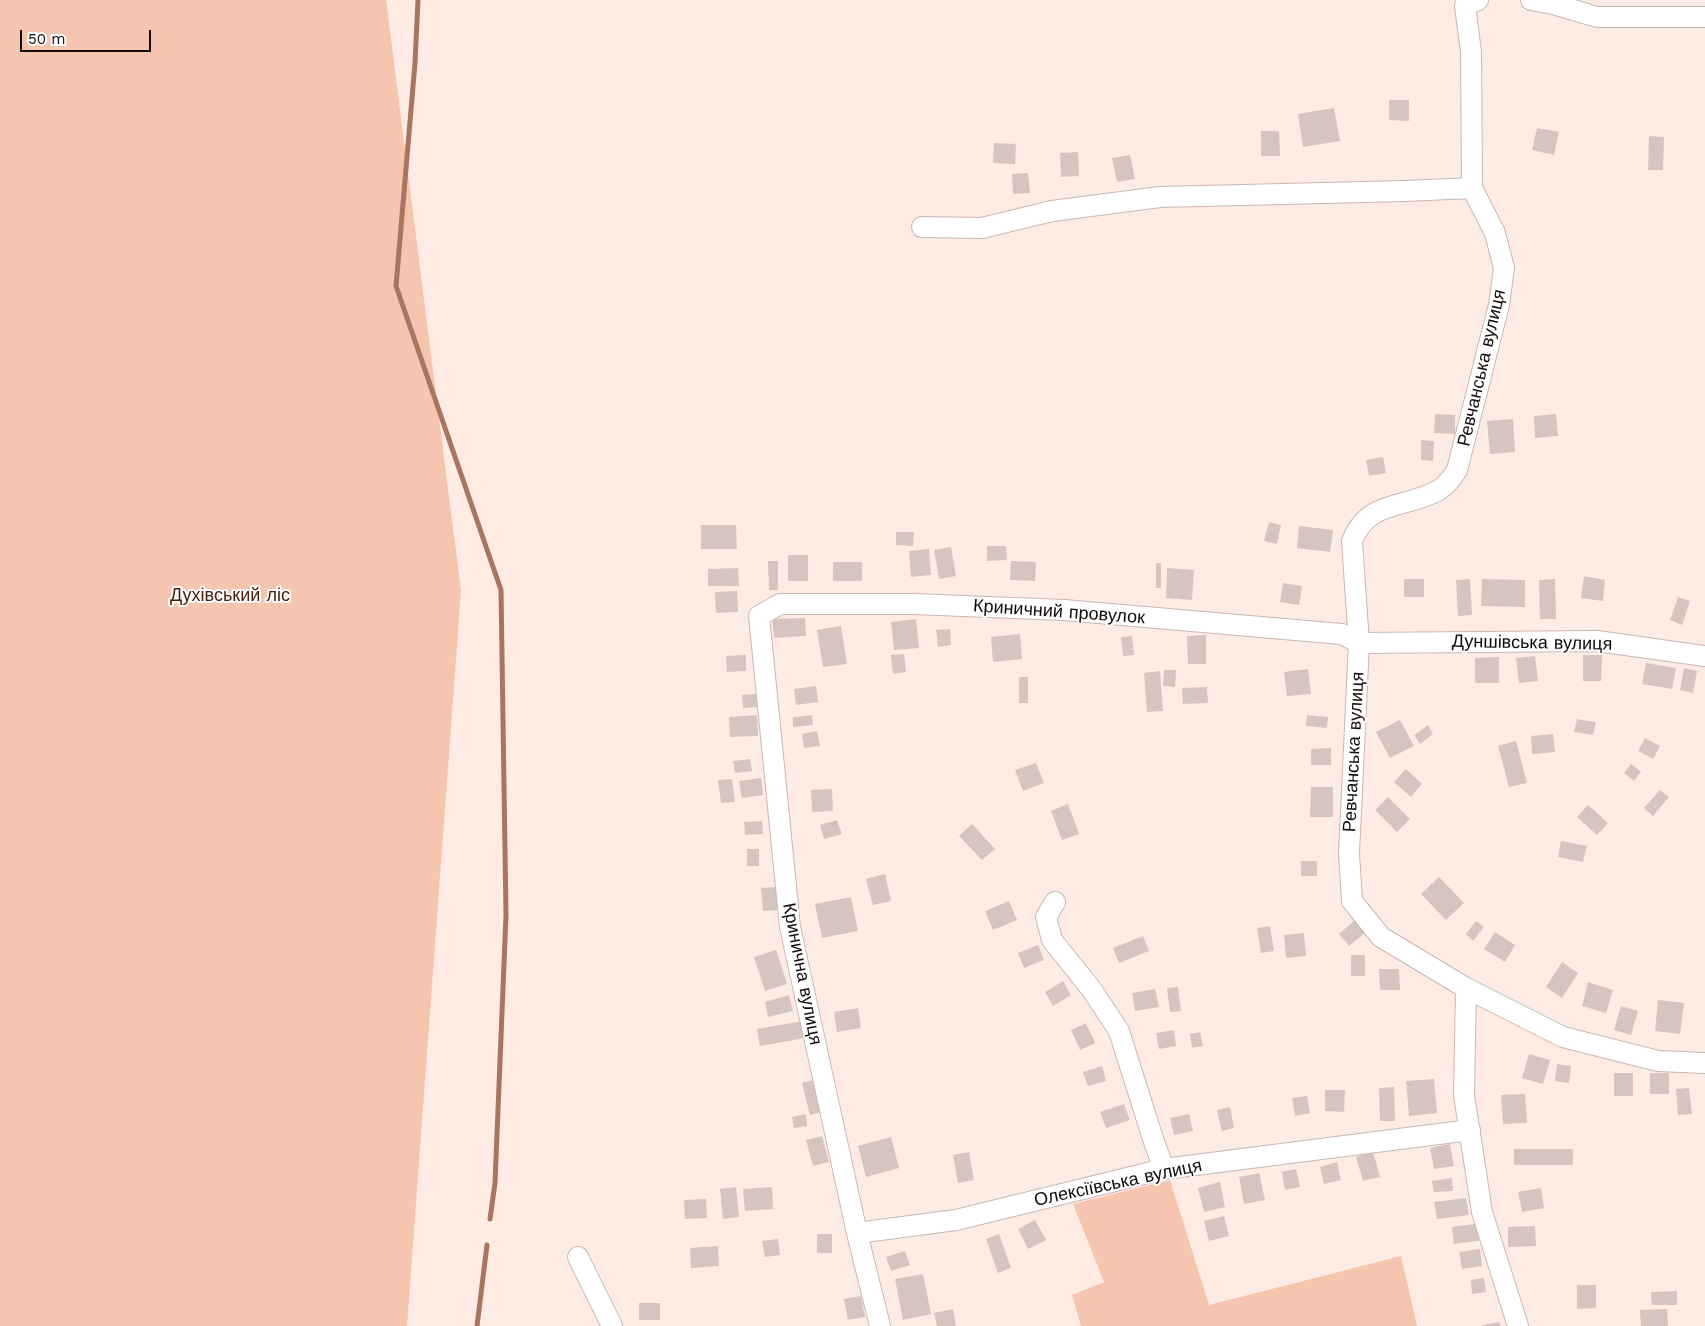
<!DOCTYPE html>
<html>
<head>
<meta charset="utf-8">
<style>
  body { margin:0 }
  #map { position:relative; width:1705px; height:1326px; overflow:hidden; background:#fdebe4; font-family:"Work Sans",sans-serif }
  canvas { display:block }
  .scale { position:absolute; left:20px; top:30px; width:131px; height:22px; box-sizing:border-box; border:2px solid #120d0a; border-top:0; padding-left:6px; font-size:15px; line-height:18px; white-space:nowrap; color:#120d0a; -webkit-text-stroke:4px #fdfdfd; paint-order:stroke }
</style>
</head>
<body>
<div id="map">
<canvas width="1705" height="1326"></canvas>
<div class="scale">50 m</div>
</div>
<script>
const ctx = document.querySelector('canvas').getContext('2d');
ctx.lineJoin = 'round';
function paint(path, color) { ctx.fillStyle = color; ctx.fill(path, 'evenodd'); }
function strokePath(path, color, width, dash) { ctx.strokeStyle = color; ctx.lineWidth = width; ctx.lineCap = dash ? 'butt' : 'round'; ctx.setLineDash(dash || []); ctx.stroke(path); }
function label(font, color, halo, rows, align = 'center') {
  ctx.font = font + ' "Work Sans",sans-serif'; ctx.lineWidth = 4; ctx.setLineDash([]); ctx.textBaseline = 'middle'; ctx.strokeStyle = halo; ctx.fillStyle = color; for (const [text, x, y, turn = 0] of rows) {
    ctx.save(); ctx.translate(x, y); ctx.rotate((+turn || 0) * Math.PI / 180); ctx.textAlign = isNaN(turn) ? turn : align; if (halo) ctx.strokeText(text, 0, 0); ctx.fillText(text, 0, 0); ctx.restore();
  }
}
paint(new Path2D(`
  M 0,0 L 386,0 L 461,591 L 407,1326 L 0,1326 Z
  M 1170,1180 L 1209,1305 L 1401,1256 L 1417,1326 L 1081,1326 L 1072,1295 L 1104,1282 L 1073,1204 Z`), '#f6c5b0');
strokePath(new Path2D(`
  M 418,0 L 415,63 L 396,286 L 501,590 L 506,915 L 495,1183 L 490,1219
  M 477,1326 L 487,1245`), '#a87660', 5);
paint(new Path2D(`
  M 1389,100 L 1409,100 L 1409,121 L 1389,120 Z
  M 1334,108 L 1340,141 L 1303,147 L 1298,114 Z
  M 1537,128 L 1559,132 L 1554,155 L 1532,150 Z
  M 1261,131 L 1279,131 L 1280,156 L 1261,156 Z
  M 1649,136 L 1664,137 L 1663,170 L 1648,170 Z
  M 994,143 L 1016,144 L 1015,164 L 993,163 Z
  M 1078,152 L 1079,176 L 1061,177 L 1060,153 Z
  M 1130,155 L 1135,179 L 1117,182 L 1112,158 Z
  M 1028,173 L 1030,193 L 1013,194 L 1012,174 Z
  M 1435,414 L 1455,415 L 1455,434 L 1434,433 Z
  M 1556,414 L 1558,436 L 1535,438 L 1534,416 Z
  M 1513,419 L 1515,452 L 1490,454 L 1487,421 Z
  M 1421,440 L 1434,441 L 1433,461 L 1421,460 Z
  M 1383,457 L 1386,473 L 1369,476 L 1366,460 Z
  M 1269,522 L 1281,525 L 1277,544 L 1264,541 Z
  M 701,525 L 736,525 L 737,549 L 701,549 Z
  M 1299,526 L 1333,530 L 1330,552 L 1297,548 Z
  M 896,532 L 914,532 L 913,546 L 896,545 Z
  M 987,546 L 1006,546 L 1007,560 L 987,561 Z
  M 951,547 L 956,576 L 939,579 L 934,550 Z
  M 929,549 L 931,575 L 911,577 L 909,551 Z
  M 788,555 L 808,555 L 808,581 L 788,581 Z
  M 768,561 L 778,561 L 778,590 L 769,590 Z
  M 1011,561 L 1036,562 L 1035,581 L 1010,580 Z
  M 833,562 L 862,562 L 862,581 L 833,581 Z
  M 1156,563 L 1161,563 L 1161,588 L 1156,588 Z
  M 738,568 L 739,586 L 708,586 L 708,569 Z
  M 1167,568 L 1194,570 L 1192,600 L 1166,598 Z
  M 1584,576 L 1605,580 L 1603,601 L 1581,598 Z
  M 1404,579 L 1424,579 L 1424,597 L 1404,597 Z
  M 1470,579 L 1472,615 L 1458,616 L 1456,580 Z
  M 1482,579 L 1525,580 L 1525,607 L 1481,606 Z
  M 1555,579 L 1556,619 L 1540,619 L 1539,580 Z
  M 1283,583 L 1302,586 L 1299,605 L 1280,602 Z
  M 737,591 L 738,612 L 716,613 L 715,592 Z
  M 1678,597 L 1690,601 L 1682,625 L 1670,620 Z
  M 805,618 L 806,636 L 774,638 L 772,619 Z
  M 916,619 L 919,648 L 894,650 L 891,622 Z
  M 841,626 L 847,664 L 823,667 L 817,630 Z
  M 950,629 L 951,645 L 938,647 L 936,630 Z
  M 1020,634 L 1022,659 L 993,662 L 991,637 Z
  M 1206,635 L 1206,664 L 1188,664 L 1187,636 Z
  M 1132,636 L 1134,655 L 1123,656 L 1121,637 Z
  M 904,654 L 906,672 L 893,674 L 891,655 Z
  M 746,655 L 746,671 L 727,672 L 726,656 Z
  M 1583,655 L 1602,655 L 1601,681 L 1583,681 Z
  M 1535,656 L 1538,681 L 1519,683 L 1516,658 Z
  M 1499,657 L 1499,683 L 1475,683 L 1475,658 Z
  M 1646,663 L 1676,668 L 1672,689 L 1642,684 Z
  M 1684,668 L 1697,671 L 1693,693 L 1680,690 Z
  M 1308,669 L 1311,694 L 1287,696 L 1284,672 Z
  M 1164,670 L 1176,670 L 1175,687 L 1163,686 Z
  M 1160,671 L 1163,711 L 1147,712 L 1144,673 Z
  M 1019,677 L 1028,677 L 1028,703 L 1019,703 Z
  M 816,686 L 818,702 L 796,705 L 794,689 Z
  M 1207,687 L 1208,703 L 1183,704 L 1182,688 Z
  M 756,694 L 757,707 L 743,708 L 742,695 Z
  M 757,715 L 758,736 L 730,737 L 729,717 Z
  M 812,715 L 813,725 L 793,727 L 793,717 Z
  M 1307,715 L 1328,717 L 1327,728 L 1306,726 Z
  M 1577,719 L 1596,722 L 1593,735 L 1574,732 Z
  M 1400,720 L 1414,746 L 1390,758 L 1376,732 Z
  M 1428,725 L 1433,734 L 1420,744 L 1414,735 Z
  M 817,731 L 820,746 L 804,748 L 802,734 Z
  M 1553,734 L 1555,752 L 1532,754 L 1531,736 Z
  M 1645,738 L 1660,746 L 1653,759 L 1638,751 Z
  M 1516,741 L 1527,783 L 1509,787 L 1498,746 Z
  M 1331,748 L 1331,765 L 1311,765 L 1311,749 Z
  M 750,759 L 752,771 L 735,773 L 733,761 Z
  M 1036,763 L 1044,783 L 1023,791 L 1015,770 Z
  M 1631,764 L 1641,772 L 1634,781 L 1624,773 Z
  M 1406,769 L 1422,784 L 1411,797 L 1394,782 Z
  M 761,778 L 763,795 L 742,798 L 739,781 Z
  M 732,779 L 735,802 L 721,803 L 718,780 Z
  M 1311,787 L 1333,787 L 1333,817 L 1310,817 Z
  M 832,789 L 833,811 L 812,812 L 811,790 Z
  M 1660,790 L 1669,797 L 1653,816 L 1644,808 Z
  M 1388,797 L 1410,819 L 1397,832 L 1375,810 Z
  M 1068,804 L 1079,834 L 1062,840 L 1051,811 Z
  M 1588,805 L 1608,823 L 1597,835 L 1577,817 Z
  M 837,820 L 842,834 L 824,839 L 820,825 Z
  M 762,821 L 763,834 L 745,835 L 744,822 Z
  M 972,824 L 995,849 L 982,860 L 959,836 Z
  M 1561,841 L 1587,846 L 1583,862 L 1558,857 Z
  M 747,849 L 759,849 L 759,866 L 747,866 Z
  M 1301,861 L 1317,861 L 1317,876 L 1301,876 Z
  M 885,874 L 891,901 L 873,905 L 866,879 Z
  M 1439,877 L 1464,903 L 1446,920 L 1421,894 Z
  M 777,887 L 778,910 L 763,911 L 761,888 Z
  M 851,897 L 858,931 L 822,938 L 815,904 Z
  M 1009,901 L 1017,920 L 993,930 L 985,911 Z
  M 1355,920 L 1365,933 L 1349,946 L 1339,934 Z
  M 1476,921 L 1484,927 L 1473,941 L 1466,934 Z
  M 1270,926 L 1274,951 L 1261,953 L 1257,928 Z
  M 1495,932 L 1515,945 L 1505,962 L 1484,949 Z
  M 1304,933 L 1306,956 L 1286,958 L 1284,935 Z
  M 1143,936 L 1149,951 L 1119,963 L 1113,948 Z
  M 1038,945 L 1044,960 L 1024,968 L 1018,953 Z
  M 776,950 L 787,984 L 765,991 L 754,957 Z
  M 1351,955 L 1365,955 L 1365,976 L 1351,976 Z
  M 1562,962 L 1578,973 L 1562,998 L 1546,987 Z
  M 1379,969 L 1399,969 L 1400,990 L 1380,990 Z
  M 1063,981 L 1071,995 L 1053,1006 L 1045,992 Z
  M 1588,982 L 1613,990 L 1606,1013 L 1582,1006 Z
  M 1178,987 L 1181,1011 L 1170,1012 L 1167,988 Z
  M 1155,989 L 1159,1007 L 1135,1011 L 1132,993 Z
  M 789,995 L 793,1011 L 768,1017 L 765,1002 Z
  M 1658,1000 L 1684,1003 L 1680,1034 L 1655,1031 Z
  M 1621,1006 L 1638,1011 L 1631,1035 L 1614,1030 Z
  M 858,1008 L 861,1028 L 837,1032 L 834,1012 Z
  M 802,1021 L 805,1038 L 760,1046 L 757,1029 Z
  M 1086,1023 L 1095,1043 L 1080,1050 L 1071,1030 Z
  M 1174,1030 L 1176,1046 L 1159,1049 L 1156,1033 Z
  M 1200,1032 L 1203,1046 L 1192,1048 L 1190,1034 Z
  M 1529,1054 L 1550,1060 L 1543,1084 L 1522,1078 Z
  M 1557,1064 L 1571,1066 L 1569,1083 L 1555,1081 Z
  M 1102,1066 L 1106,1081 L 1088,1086 L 1083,1072 Z
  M 1614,1073 L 1633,1073 L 1633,1096 L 1614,1096 Z
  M 1650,1073 L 1669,1073 L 1669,1094 L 1650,1094 Z
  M 1434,1079 L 1437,1113 L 1409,1116 L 1406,1081 Z
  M 813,1080 L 821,1112 L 810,1115 L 802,1083 Z
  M 1394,1087 L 1395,1121 L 1380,1121 L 1379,1088 Z
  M 1689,1088 L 1692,1114 L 1678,1115 L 1676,1089 Z
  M 1325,1090 L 1345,1090 L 1344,1112 L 1325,1111 Z
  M 1525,1094 L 1527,1123 L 1503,1124 L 1501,1095 Z
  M 1307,1096 L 1310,1113 L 1295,1116 L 1292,1098 Z
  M 1124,1104 L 1130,1120 L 1106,1128 L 1100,1112 Z
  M 1230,1107 L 1234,1128 L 1222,1131 L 1217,1110 Z
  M 806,1114 L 807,1126 L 794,1128 L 792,1117 Z
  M 1189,1114 L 1193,1131 L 1174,1135 L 1170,1118 Z
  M 822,1136 L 829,1162 L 813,1166 L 806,1140 Z
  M 891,1137 L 899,1168 L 866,1177 L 858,1146 Z
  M 1450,1144 L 1454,1166 L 1434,1169 L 1430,1148 Z
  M 1514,1149 L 1573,1149 L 1573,1165 L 1514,1165 Z
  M 969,1152 L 974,1180 L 958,1183 L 953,1155 Z
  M 1373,1152 L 1380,1177 L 1363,1181 L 1356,1157 Z
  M 1337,1162 L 1341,1180 L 1324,1184 L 1320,1167 Z
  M 1296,1169 L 1300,1187 L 1285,1190 L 1282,1172 Z
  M 1259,1173 L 1265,1200 L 1244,1204 L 1239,1177 Z
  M 1452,1178 L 1453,1191 L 1434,1192 L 1432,1181 Z
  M 1220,1182 L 1225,1207 L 1204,1212 L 1198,1188 Z
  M 736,1187 L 739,1217 L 723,1219 L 720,1189 Z
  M 772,1187 L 773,1209 L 745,1211 L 743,1189 Z
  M 1541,1188 L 1544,1208 L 1522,1212 L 1518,1192 Z
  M 1466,1198 L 1469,1215 L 1437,1219 L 1434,1202 Z
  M 706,1199 L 707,1218 L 685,1219 L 684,1200 Z
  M 1224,1216 L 1229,1236 L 1209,1241 L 1204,1221 Z
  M 1035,1220 L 1046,1240 L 1028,1249 L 1018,1229 Z
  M 1481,1223 L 1483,1240 L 1454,1244 L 1452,1227 Z
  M 1535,1226 L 1536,1246 L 1508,1247 L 1508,1227 Z
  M 817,1234 L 832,1234 L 832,1253 L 817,1253 Z
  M 999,1234 L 1011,1268 L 998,1273 L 986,1239 Z
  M 778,1239 L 780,1255 L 765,1257 L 762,1241 Z
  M 718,1246 L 719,1266 L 691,1268 L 690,1248 Z
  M 1480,1249 L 1482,1266 L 1462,1269 L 1459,1252 Z
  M 905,1251 L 910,1265 L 891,1271 L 886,1257 Z
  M 923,1274 L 931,1314 L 903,1320 L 895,1279 Z
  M 1484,1278 L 1486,1292 L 1472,1294 L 1471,1280 Z
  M 1577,1285 L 1596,1285 L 1596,1308 L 1577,1309 Z
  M 1677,1291 L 1677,1305 L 1652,1305 L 1651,1292 Z
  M 861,1296 L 865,1317 L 848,1320 L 844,1299 Z
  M 639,1303 L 660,1303 L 660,1320 L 639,1320 Z
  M 953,1309 L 956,1326 L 937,1326 L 934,1313 Z
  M 1667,1309 L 1668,1326 L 1641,1326 L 1640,1310 Z
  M 1500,1322 L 1500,1326 L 1482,1326 L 1482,1325 Z`), '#d6c5be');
const minor = new Path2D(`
  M 1478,0 L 1465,6 L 1471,52 L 1472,188 L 1495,233 L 1504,268 L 1499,305 L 1457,470 C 1452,478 1447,485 1439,490 C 1406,509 1368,499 1352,541 L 1359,643 L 1349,853 L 1352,901 L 1381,937 L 1466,988 L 1563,1037 L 1658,1061 L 1705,1063
  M 1531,0 L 1553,4 L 1597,17 L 1705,17
  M 922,227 L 982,228 L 1052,211 L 1160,197 L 1405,191 L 1472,188
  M 1055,902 L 1046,917 L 1052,940 L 1092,990 L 1119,1031 L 1154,1142 L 1164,1169
  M 1466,988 L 1464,1095 L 1482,1212 L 1518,1326
  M 857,1233 L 956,1220 L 1164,1169 L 1470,1130
  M 578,1257 L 612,1326
  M 880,1326 L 857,1233 L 790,927 L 759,616 L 780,604 L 913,604 L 1064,610 L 1342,634 L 1359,643 L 1597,641 L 1705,656`);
strokePath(minor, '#c9b8b1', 22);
strokePath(minor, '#fff', 20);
label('18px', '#120d0a', '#fdfdfd', [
  ["Ревчанська вулиця",1482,368,-77],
  ["Криничний провулок",1059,612,4],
  ["Дуншівська вулиця",1532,643,1],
  ["Ревчанська вулиця",1354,752,-87],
  ["Кринична вулиця",802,974,79],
  ["Олексіївська вулиця",1118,1183,-12]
]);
label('18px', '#4d210b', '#fdfdfd', [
  ["Духівський ліс",230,596]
]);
</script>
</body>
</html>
